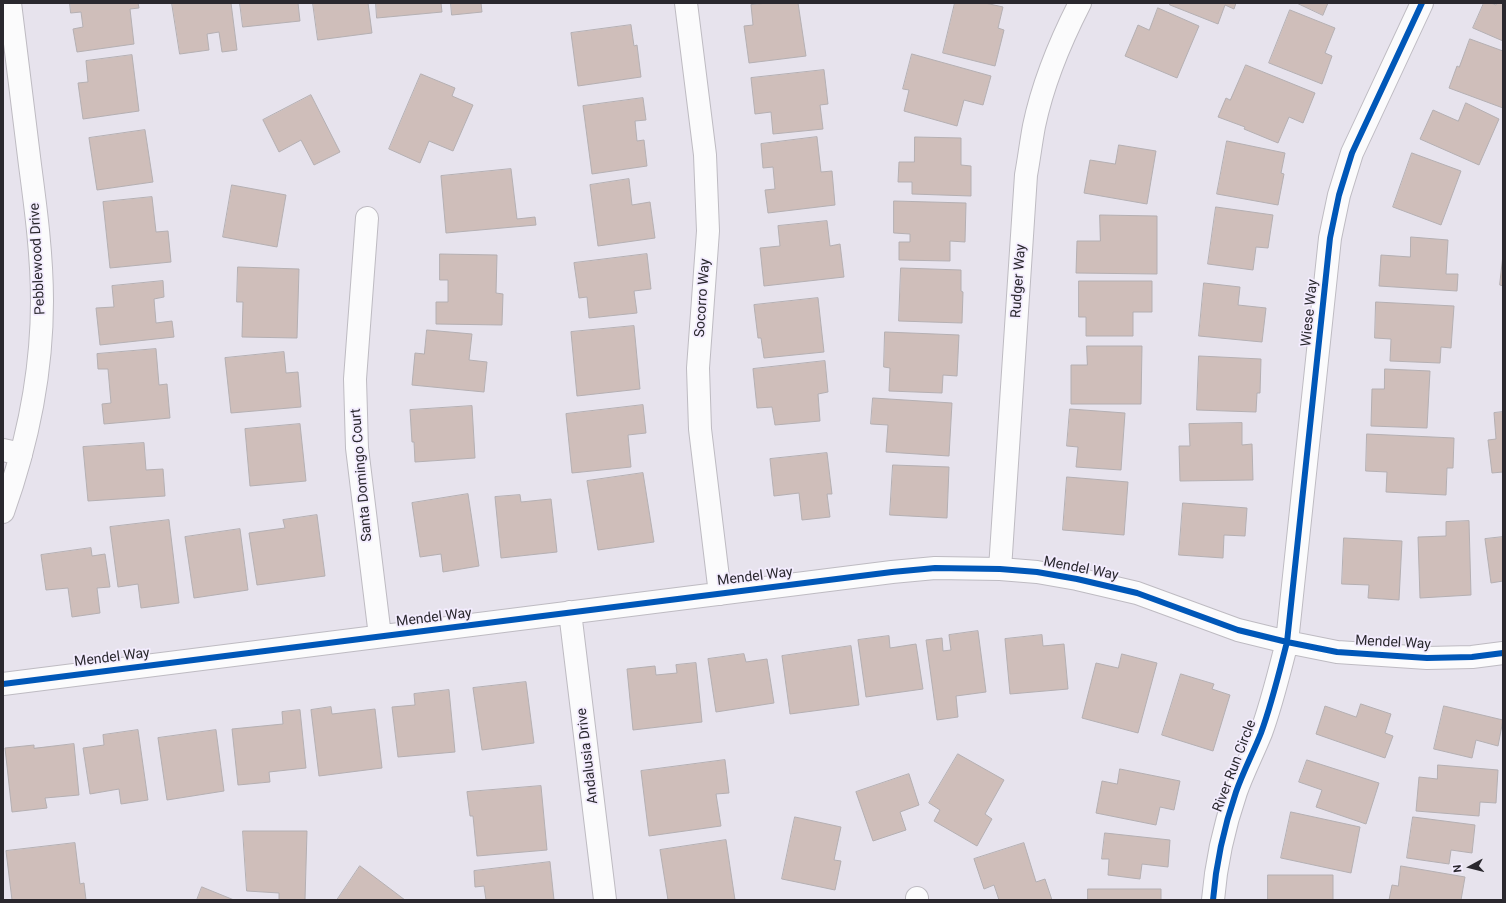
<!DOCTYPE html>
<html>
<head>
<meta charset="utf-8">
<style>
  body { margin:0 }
  #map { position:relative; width:1506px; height:903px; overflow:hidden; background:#e7e3ed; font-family:Roboto,sans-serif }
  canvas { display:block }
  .frame { position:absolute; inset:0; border:4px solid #2a282e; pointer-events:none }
  .north { position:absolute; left:1450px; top:847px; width:40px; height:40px; -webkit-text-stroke:3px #f3ecfe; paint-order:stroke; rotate:263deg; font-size:11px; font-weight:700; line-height:16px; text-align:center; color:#2a282e }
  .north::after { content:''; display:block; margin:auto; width:14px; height:18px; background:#2a282e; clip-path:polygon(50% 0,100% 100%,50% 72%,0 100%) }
</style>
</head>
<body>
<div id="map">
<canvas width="1506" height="903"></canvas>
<div class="frame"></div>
<div class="north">N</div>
</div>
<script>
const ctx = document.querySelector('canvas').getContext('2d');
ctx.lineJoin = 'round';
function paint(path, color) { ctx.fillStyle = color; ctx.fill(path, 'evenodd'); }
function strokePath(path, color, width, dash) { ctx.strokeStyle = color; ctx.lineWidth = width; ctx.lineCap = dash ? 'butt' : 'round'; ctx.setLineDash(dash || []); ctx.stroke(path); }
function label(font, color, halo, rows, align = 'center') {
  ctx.font = font + ' Roboto,sans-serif'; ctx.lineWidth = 3.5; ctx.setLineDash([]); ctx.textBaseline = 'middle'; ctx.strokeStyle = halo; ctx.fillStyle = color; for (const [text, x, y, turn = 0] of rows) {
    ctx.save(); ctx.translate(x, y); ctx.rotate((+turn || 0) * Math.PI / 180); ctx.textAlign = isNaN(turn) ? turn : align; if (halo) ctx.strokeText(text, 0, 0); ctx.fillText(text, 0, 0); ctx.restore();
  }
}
const building = new Path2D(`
  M 70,3 L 138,3 L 139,8 L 130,9 L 134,44 L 77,52 L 73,29 L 83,27 L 81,12 L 71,13 Z
  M 172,3 L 231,3 L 237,50 L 222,52 L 219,32 L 207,34 L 209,50 L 180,54 Z
  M 240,3 L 298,3 L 300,21 L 243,27 Z
  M 313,3 L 368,3 L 372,33 L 318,40 Z
  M 376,3 L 441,3 L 442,12 L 377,18 Z
  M 451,3 L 481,3 L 482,12 L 452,15 Z
  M 768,3 L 798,3 L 806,56 L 749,63 L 744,26 L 753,25 L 751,5 Z
  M 955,3 L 985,3 L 1003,7 L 998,28 L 1004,30 L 995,66 L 943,53 Z
  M 1170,3 L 1236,3 L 1234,9 L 1225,5 L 1218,24 L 1170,5 Z
  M 1297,3 L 1328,3 L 1323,15 Z
  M 1484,3 L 1491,3 L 1496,5 L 1497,3 L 1503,3 L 1503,41 L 1473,28 Z
  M 1158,8 L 1199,26 L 1177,78 L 1125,56 L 1138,25 L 1149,30 Z
  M 1290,10 L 1335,28 L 1325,53 L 1332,56 L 1322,84 L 1269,63 Z
  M 631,25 L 634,46 L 637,45 L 641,77 L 578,86 L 571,33 Z
  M 1470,39 L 1503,51 L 1503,108 L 1449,88 L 1457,66 L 1459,67 Z
  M 912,54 L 991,76 L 983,105 L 964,100 L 957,126 L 904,111 L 909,90 L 903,89 Z
  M 132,55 L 139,111 L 83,119 L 78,83 L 88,82 L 86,61 Z
  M 1246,65 L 1315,93 L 1303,123 L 1289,117 L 1278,143 L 1244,129 L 1245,127 L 1218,117 L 1226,98 L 1230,100 Z
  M 824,70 L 828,104 L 820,105 L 823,129 L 773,134 L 771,112 L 755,114 L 751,78 Z
  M 421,74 L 455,88 L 452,96 L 473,105 L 453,151 L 429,141 L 420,163 L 389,149 Z
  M 311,95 L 340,152 L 314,165 L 301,140 L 279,152 L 263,120 Z
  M 643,98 L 646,120 L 635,121 L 637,141 L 644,140 L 647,166 L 592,174 L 583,106 Z
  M 1466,103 L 1499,119 L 1479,165 L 1420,139 L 1433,110 L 1458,121 Z
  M 145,130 L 153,182 L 97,190 L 89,138 Z
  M 817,137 L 821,172 L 832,171 L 835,205 L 768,213 L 765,190 L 775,189 L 773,167 L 763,168 L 761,144 Z
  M 915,137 L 961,138 L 961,165 L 971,166 L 971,196 L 912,194 L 912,182 L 898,182 L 899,162 L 914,162 Z
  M 1227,141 L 1285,153 L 1281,173 L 1284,174 L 1278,205 L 1217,194 Z
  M 1119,145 L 1156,151 L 1147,204 L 1084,193 L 1090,160 L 1115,164 Z
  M 1412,153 L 1461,171 L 1441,225 L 1393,207 Z
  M 511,169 L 517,219 L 535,217 L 536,225 L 446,233 L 441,176 Z
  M 629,179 L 632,205 L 650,202 L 655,238 L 598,246 L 590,185 Z
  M 232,185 L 286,195 L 277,247 L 223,237 Z
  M 152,197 L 156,232 L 168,231 L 171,262 L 110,268 L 103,202 Z
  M 894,201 L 966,203 L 965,242 L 950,241 L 950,261 L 899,260 L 899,242 L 910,242 L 910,234 L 894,233 Z
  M 1216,207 L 1273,215 L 1268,248 L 1256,247 L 1253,270 L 1208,264 Z
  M 1100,215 L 1157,216 L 1157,274 L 1076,273 L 1077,241 L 1100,241 Z
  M 827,221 L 830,246 L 840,244 L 844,277 L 764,286 L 760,248 L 780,246 L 778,226 Z
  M 1411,237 L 1448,240 L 1446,274 L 1458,274 L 1457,291 L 1379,286 L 1381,255 L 1410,257 Z
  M 440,254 L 497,255 L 496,293 L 503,294 L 502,325 L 436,324 L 436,302 L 448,302 L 448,280 L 440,280 Z
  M 647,254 L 651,289 L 634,291 L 637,313 L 589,318 L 587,297 L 579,298 L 574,263 Z
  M 1503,255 L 1503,286 L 1500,285 Z
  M 238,267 L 299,269 L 297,338 L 242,337 L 243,302 L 237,302 Z
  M 901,268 L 961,270 L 961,291 L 963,292 L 962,323 L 899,321 Z
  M 163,281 L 164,297 L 154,299 L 156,323 L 172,321 L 174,337 L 100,345 L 96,308 L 114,307 L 112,286 Z
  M 1079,281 L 1152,281 L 1152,312 L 1133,312 L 1133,336 L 1086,336 L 1086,317 L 1079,317 Z
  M 1204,283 L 1240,287 L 1238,305 L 1266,308 L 1262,342 L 1199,336 Z
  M 818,298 L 824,352 L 764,358 L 761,338 L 758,338 L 754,305 Z
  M 1376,302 L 1454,306 L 1451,348 L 1441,347 L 1440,363 L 1390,361 L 1391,339 L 1375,338 Z
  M 634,326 L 640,389 L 577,396 L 571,332 Z
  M 427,330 L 472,334 L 469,360 L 487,362 L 484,392 L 412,385 L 415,353 L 424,354 Z
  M 885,332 L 959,335 L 957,376 L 943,375 L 942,393 L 889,391 L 890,368 L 884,367 Z
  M 1087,346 L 1142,346 L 1141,404 L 1071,404 L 1071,365 L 1087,365 Z
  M 156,349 L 159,385 L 167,384 L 170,418 L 104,424 L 102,404 L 111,403 L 108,369 L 98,369 L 97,354 Z
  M 284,352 L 286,373 L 298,372 L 301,407 L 231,413 L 225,358 Z
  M 1199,356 L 1261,359 L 1260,393 L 1257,393 L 1256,412 L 1197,410 Z
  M 825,361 L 828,392 L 818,394 L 820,421 L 775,425 L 772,407 L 757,408 L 753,369 Z
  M 1385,369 L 1430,371 L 1427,428 L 1371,426 L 1372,389 L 1384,389 Z
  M 873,398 L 952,403 L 949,456 L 886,452 L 888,425 L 871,424 Z
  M 643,405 L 646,433 L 628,435 L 631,467 L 572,473 L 566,414 Z
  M 472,406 L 475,458 L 415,462 L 414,442 L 412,442 L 410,410 Z
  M 1070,409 L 1125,413 L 1121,470 L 1076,467 L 1078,447 L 1067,446 Z
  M 1503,412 L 1503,472 L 1492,473 L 1488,440 L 1496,439 L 1494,413 Z
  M 1242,423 L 1242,445 L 1252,444 L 1253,480 L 1180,481 L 1179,446 L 1190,446 L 1189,424 Z
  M 300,424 L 306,481 L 250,486 L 245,429 Z
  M 1367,434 L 1454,438 L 1453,468 L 1447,468 L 1446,495 L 1386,492 L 1387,472 L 1366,471 Z
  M 144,443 L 146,470 L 163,469 L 165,496 L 88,501 L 83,447 Z
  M 827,453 L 832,494 L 827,494 L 830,517 L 802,520 L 799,493 L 774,496 L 770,459 Z
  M 893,465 L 949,467 L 947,518 L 890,515 Z
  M 643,473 L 654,542 L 598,550 L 587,481 Z
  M 1067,477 L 1128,482 L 1124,535 L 1063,530 Z
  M 468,494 L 479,566 L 443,572 L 441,554 L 420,557 L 412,503 Z
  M 520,495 L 521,502 L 551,499 L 557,552 L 501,558 L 495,497 Z
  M 1183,503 L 1247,508 L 1245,536 L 1224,535 L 1223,558 L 1179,555 Z
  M 317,515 L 325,576 L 257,585 L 249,533 L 285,528 L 283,520 Z
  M 169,520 L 179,603 L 141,608 L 138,584 L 118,587 L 110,527 Z
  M 1469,521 L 1471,595 L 1420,598 L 1418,537 L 1446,536 L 1446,522 Z
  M 240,529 L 248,590 L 194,598 L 185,537 Z
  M 1503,537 L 1503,581 L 1491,583 L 1485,539 Z
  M 1344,538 L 1402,541 L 1399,600 L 1368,598 L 1369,585 L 1342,584 Z
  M 91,548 L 92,556 L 105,554 L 110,587 L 97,588 L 100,613 L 72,617 L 68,588 L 46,590 L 41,555 Z
  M 978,631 L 986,692 L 956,696 L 958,717 L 937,720 L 926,640 L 942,638 L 943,651 L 951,650 L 949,635 Z
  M 1042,635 L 1043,646 L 1064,644 L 1068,689 L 1010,694 L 1005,639 Z
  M 889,636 L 890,648 L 916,644 L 923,689 L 866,697 L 858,640 Z
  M 851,646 L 859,705 L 790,714 L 782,656 Z
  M 744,654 L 746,662 L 767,659 L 774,703 L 716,712 L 708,659 Z
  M 1122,654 L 1157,663 L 1138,733 L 1082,718 L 1096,663 L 1118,668 Z
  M 696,663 L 702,722 L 633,730 L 627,669 L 655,666 L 656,675 L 677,673 L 676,665 Z
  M 1181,674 L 1214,684 L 1212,689 L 1230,695 L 1213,751 L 1162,735 Z
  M 526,682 L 534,743 L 482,750 L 473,688 Z
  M 449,690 L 455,752 L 398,757 L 392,707 L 415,705 L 414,694 Z
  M 1361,704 L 1391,714 L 1385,733 L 1393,736 L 1385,758 L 1316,734 L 1325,706 L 1356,717 Z
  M 1444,706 L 1503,720 L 1498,746 L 1476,740 L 1472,758 L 1434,749 Z
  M 331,707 L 332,714 L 375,709 L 382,768 L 319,776 L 311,710 Z
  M 300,710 L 306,768 L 269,772 L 270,782 L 238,785 L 232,729 L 283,724 L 282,712 Z
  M 138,730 L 148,800 L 121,804 L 119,789 L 90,794 L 83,748 L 104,745 L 103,735 Z
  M 216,730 L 224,791 L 167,800 L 158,738 Z
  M 74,744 L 79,795 L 45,798 L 47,808 L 12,812 L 5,748 L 34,745 L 34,748 Z
  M 958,754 L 1004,780 L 985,814 L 992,819 L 977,846 L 934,821 L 940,810 L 929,803 Z
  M 725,760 L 729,793 L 716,794 L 721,826 L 649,836 L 641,771 Z
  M 1307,760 L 1379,783 L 1366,824 L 1316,807 L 1322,790 L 1299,782 Z
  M 1438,765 L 1498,770 L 1496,803 L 1480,802 L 1479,816 L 1416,811 L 1419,777 L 1437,779 Z
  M 1120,769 L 1180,781 L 1174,810 L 1160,807 L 1156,825 L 1096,813 L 1102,781 L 1117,784 Z
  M 909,774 L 919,805 L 900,812 L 906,830 L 873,841 L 856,792 Z
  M 541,786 L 547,850 L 477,856 L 473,816 L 470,816 L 467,792 Z
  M 1291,812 L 1360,827 L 1351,873 L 1281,858 Z
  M 795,817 L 841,827 L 834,860 L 841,861 L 835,890 L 782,879 Z
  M 1413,817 L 1475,825 L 1472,853 L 1451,850 L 1449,864 L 1407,858 Z
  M 243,831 L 307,831 L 305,900 L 279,900 L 279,893 L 247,891 Z
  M 1105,833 L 1170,840 L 1168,867 L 1142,864 L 1140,879 L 1108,875 L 1109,859 L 1102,859 Z
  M 726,840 L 735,900 L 668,900 L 660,850 Z
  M 75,843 L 80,884 L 84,883 L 86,900 L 12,900 L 6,851 Z
  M 1024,843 L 1036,882 L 1045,879 L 1052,900 L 999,900 L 994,885 L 984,889 L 974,859 Z
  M 550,862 L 554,900 L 486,900 L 484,886 L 475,887 L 474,871 Z
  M 360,866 L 405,900 L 337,900 Z
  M 1401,866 L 1465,877 L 1461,900 L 1389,900 L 1392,885 L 1398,886 Z
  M 1268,875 L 1333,875 L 1333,900 L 1268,900 Z
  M 202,887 L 234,900 L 197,900 Z
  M 1088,889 L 1161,889 L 1161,900 L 1088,900 Z`);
paint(building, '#cfbeba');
strokePath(building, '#b4afb2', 1);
const minor = new Path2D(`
  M 686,3 L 705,155 L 708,231 L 698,368 L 700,429 L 720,594
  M 367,218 L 355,379 L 357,448 L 380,636
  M 3,512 C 27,445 42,372 42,301 C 42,256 36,210 30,165 C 23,111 17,57 10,3
  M 1000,569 L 1026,175 C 1029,159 1031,142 1034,126 C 1043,83 1060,42 1080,3
  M 570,612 L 605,900
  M 3,684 L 892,572 L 935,568 L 1000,569 L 1037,572 L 1077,579 L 1137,593 L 1238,630 L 1287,642 L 1337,652 L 1427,658 L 1472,657 L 1503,653
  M 917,898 L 917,900
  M 1213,900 C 1216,863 1224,827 1236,792 C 1243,772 1253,753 1261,733 C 1272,703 1279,673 1287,642 L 1330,238 L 1339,195 L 1352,153 L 1422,3`);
const tertiary = new Path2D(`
  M 3,450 L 21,454`);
strokePath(minor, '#bebbc2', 24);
strokePath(tertiary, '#bebbc2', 24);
strokePath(minor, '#fbfbfc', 22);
strokePath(tertiary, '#fbfbfc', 22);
strokePath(new Path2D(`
  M 3,684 L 892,572 L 935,568 L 1000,569 L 1037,572 L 1077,579 L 1137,593 L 1238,630 L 1287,642 L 1337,652 L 1427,658 L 1472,657 L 1503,653
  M 1213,900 C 1216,863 1224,827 1236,792 C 1243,772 1253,753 1261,733 C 1272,703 1279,673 1287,642 L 1330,238 L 1339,195 L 1352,153 L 1422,3`), '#0057b8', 6);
label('14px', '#2a282e', '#f3ecfe', [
  ["Pebblewood Drive",38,259,-93],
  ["Rudger Way",1019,281,-86],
  ["Socorro Way",703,298,-86],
  ["Wiese Way",1310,313,-84],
  ["Santa Domingo Court",362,475,-95],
  ["Mendel Way",1081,569,11],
  ["Mendel Way",755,577,-7],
  ["Mendel Way",434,618,-7],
  ["Mendel Way",1393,643,3],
  ["Mendel Way",112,658,-7],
  ["Andalusia Drive",588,756,-97],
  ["River Run Circle",1235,766,-69]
]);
</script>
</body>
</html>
